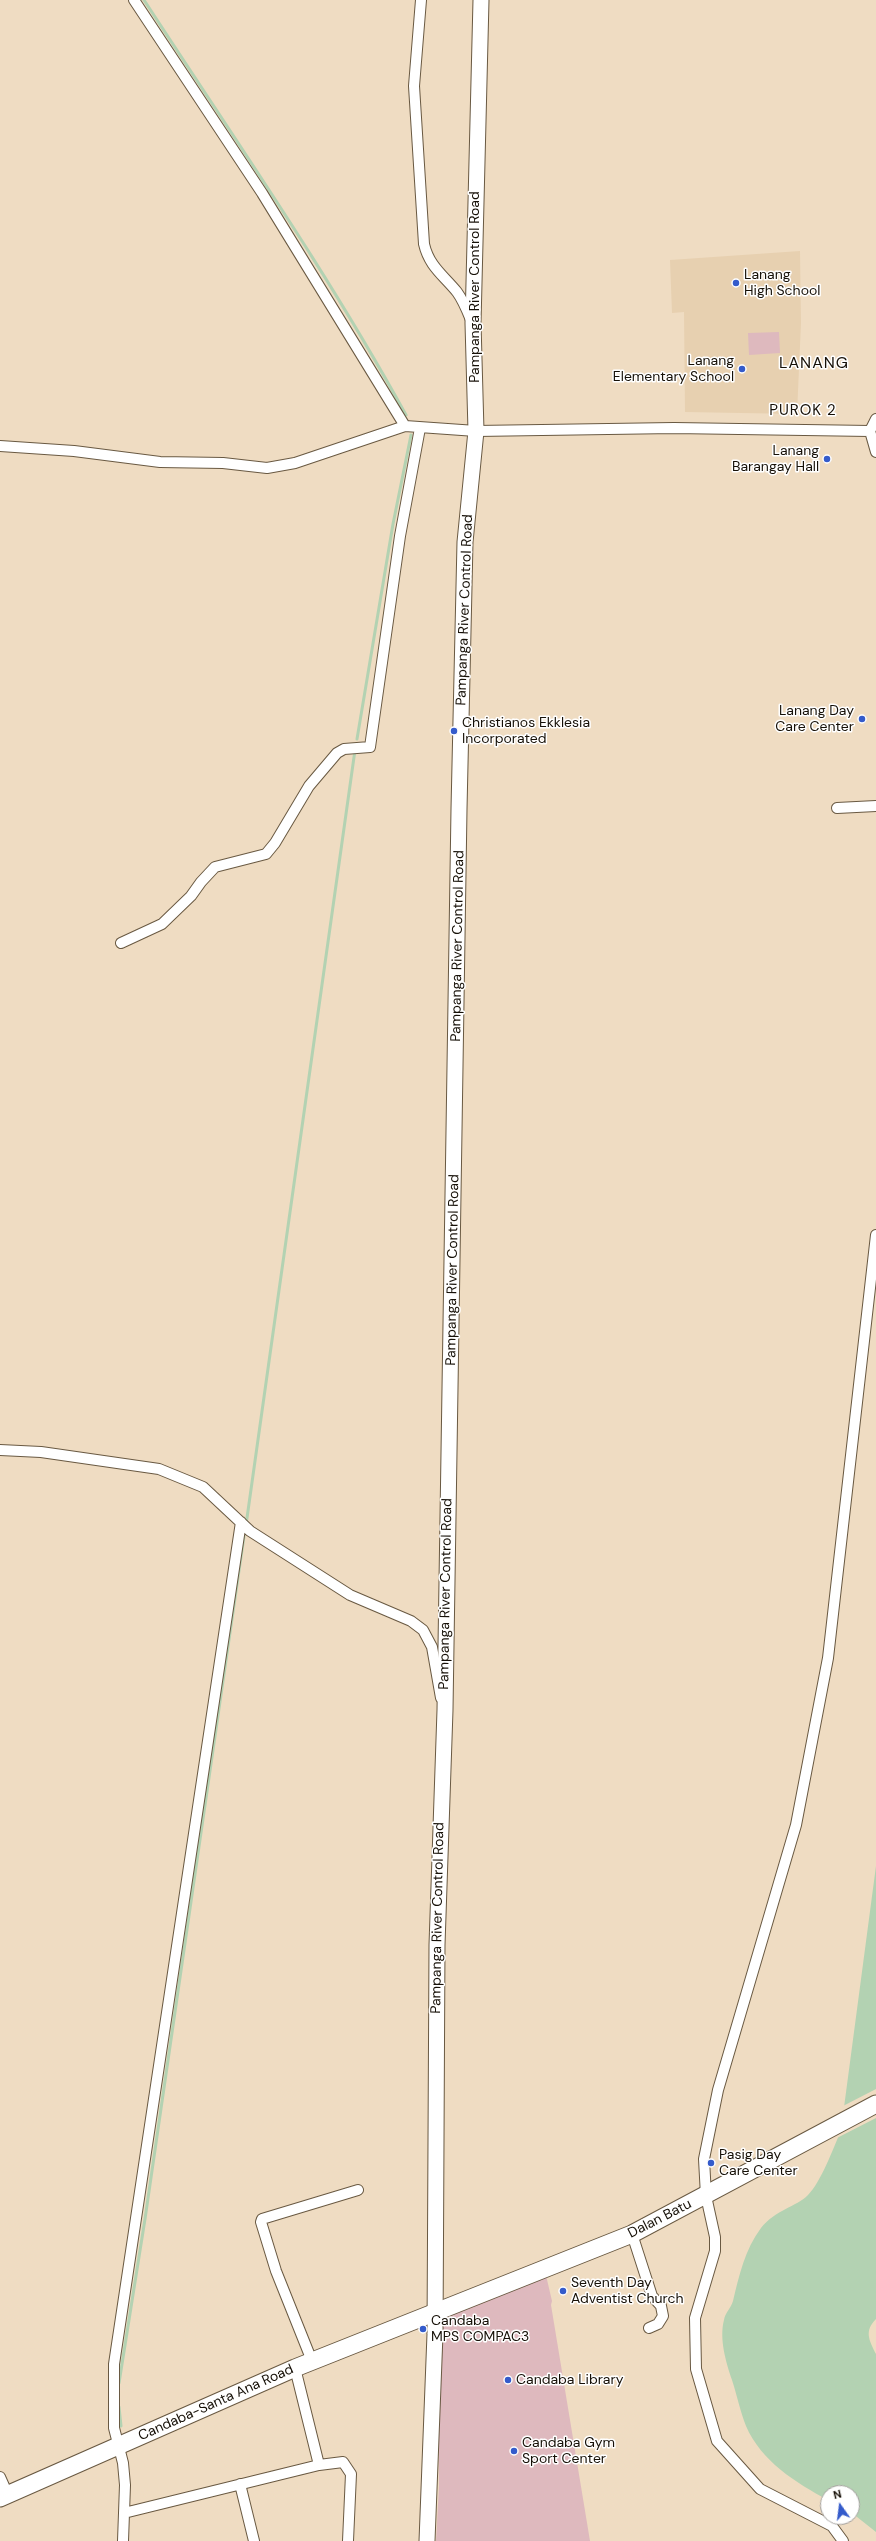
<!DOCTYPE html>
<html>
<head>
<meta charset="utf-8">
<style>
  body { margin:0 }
  #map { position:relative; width:876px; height:2541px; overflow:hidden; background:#efdcc2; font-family:"DM Sans",sans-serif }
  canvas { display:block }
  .north { position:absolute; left:820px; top:2485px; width:40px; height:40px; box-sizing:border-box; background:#fff; border:1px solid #a29f9c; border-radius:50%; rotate:346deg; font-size:11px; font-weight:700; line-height:16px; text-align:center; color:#161007 }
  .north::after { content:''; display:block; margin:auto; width:14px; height:18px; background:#345bcb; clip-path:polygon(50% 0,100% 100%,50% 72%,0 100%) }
</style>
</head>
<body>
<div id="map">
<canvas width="876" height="2541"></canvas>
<div class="north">N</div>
</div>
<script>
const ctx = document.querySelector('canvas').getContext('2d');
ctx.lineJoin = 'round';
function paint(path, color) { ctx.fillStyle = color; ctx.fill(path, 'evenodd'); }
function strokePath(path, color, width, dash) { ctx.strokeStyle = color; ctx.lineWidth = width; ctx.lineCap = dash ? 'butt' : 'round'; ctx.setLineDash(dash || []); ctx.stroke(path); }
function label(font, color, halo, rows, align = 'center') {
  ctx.font = font + ' "DM Sans",sans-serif'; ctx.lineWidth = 3; ctx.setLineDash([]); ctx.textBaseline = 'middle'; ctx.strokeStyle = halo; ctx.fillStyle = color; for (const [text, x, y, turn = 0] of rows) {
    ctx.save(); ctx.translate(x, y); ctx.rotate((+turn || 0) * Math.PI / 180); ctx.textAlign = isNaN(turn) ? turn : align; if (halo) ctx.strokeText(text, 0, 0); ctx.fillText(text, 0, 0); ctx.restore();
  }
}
paint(new Path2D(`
  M 800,251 L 801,323 L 797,414 L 685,412 L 684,312 L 672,313 L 670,260 Z`), '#e7d0b0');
paint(new Path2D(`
  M 779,332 L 780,353 L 749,355 L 748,333 Z
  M 545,2271 L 552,2301 L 551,2305 L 590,2541 L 436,2541 L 439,2486 L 437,2315 Z`), '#deb9be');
paint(new Path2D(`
  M 876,1866 L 876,2319 C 864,2331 869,2340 876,2354 L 876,2532 L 852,2513 L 852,2493 L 828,2493 L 828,2500 C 796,2483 761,2461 746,2426 C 740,2411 737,2395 732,2380 C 726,2362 719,2339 724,2320 C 725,2313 731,2308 733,2301 C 739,2276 745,2249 761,2228 C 775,2210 796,2207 808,2195 C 821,2182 834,2147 841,2130 Z`), '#b3d2b2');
paint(new Path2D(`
  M 876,2089 L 876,2118 L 835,2139 L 839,2130 L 843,2106 Z`), '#efdcc2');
strokePath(new Path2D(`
  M 144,0 C 233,137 327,271 406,415
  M 357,739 L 393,524 L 411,435
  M 246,1525 L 355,750
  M 119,2383 L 145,2219 L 244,1536
  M 119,2407 L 121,2426`), '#b3d2b2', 3);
const minor = new Path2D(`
  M 134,0 L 262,193 L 405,426
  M 421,0 L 414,86 L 424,244 C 429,266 443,275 457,292 C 463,300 467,310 471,320
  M 876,419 L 870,431 L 876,452
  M 0,446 L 74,451 L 160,462 L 223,463 L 267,468 L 295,463 L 405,426 L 476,431 L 674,428 L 870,431
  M 837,808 L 876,806
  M 121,943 L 162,924 L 191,896 L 201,882 L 215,867 L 266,854 L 275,843 L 309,786 L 337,753 L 344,749 L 370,747 L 400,536 L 420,428
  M 0,1450 L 41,1452 L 159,1469 L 203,1487 L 250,1531 L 350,1595 L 411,1621 L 423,1630 L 432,1647 L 441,1698
  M 632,2234 L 652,2296 L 661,2306 L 663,2316 L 658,2324 L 649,2328
  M 312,2361 L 276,2271 L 261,2222 L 262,2219 L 358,2190
  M 295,2368 L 319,2465
  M 0,2477 L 8,2495
  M 240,2484 L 254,2541
  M 124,2513 L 319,2465 L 343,2462 L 351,2474 L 348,2541
  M 123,2541 L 125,2485 L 123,2463 L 114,2428 L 114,2364 L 241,1522
  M 843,2541 L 832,2526 L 760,2489 L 717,2441 L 696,2369 L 695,2318 L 715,2251 L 715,2237 L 706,2196 L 704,2159 L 718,2090 L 796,1825 L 828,1658 L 876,1235`);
const secondary = new Path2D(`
  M 427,2541 L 435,2334 L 437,1945 L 445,1710 L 459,809 L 465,542 L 476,431 L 473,323 L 481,0`);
const primary = new Path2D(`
  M 0,2498 L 295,2368 L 632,2234 L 876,2104`);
strokePath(minor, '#695942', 12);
strokePath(secondary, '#695942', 17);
strokePath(primary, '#695942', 19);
strokePath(minor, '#fff', 10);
strokePath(secondary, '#fff', 15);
strokePath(primary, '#fff', 17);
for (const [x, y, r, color] of [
  [736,283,4,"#345bcb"],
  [742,369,4,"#345bcb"],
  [827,459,4,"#345bcb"],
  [862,719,4,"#345bcb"],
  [454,731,4,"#345bcb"],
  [711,2163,4,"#345bcb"],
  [563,2291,4,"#345bcb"],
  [423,2329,4,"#345bcb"],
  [508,2380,4,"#345bcb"],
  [514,2451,4,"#345bcb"]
]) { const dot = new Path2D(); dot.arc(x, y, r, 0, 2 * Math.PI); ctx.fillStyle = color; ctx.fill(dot); strokePath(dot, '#fff', 1.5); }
label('14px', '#161007', '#fff', [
  ["Lanang",744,275],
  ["High School",744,291],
  ["Lanang",734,361,"right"],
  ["Elementary School",734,377,"right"],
  ["Lanang",819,451,"right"],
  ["Barangay Hall",819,467,"right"],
  ["Lanang Day",854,711,"right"],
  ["Care Center",854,727,"right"],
  ["Christianos Ekklesia",462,723],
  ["Incorporated",462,739],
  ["Pasig Day",719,2155],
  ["Care Center",719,2171],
  ["Seventh Day",571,2283],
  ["Adventist Church",571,2299],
  ["Candaba",431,2321],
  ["MPS COMPAC3",431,2337],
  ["Candaba Library",516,2380],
  ["Candaba Gym",522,2443],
  ["Sport Center",522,2459]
], 'left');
label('14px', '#161007', '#fff', [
  ["Pampanga River Control Road",475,287,-90],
  ["Pampanga River Control Road",465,610,-88],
  ["Pampanga River Control Road",458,946,-89],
  ["Pampanga River Control Road",453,1270,-89],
  ["Pampanga River Control Road",446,1594,-89],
  ["Pampanga River Control Road",438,1918,-89],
  ["Dalan Batu",660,2219,-27],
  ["Candaba-Santa Ana Road",216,2403,-24]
]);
ctx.letterSpacing = '1px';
label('15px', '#161007', '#fff', [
  ["PUROK 2",803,411]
]);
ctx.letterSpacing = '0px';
ctx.letterSpacing = '1px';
label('16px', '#161007', '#fff', [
  ["LANANG",814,364]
]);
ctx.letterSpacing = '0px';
</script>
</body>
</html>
